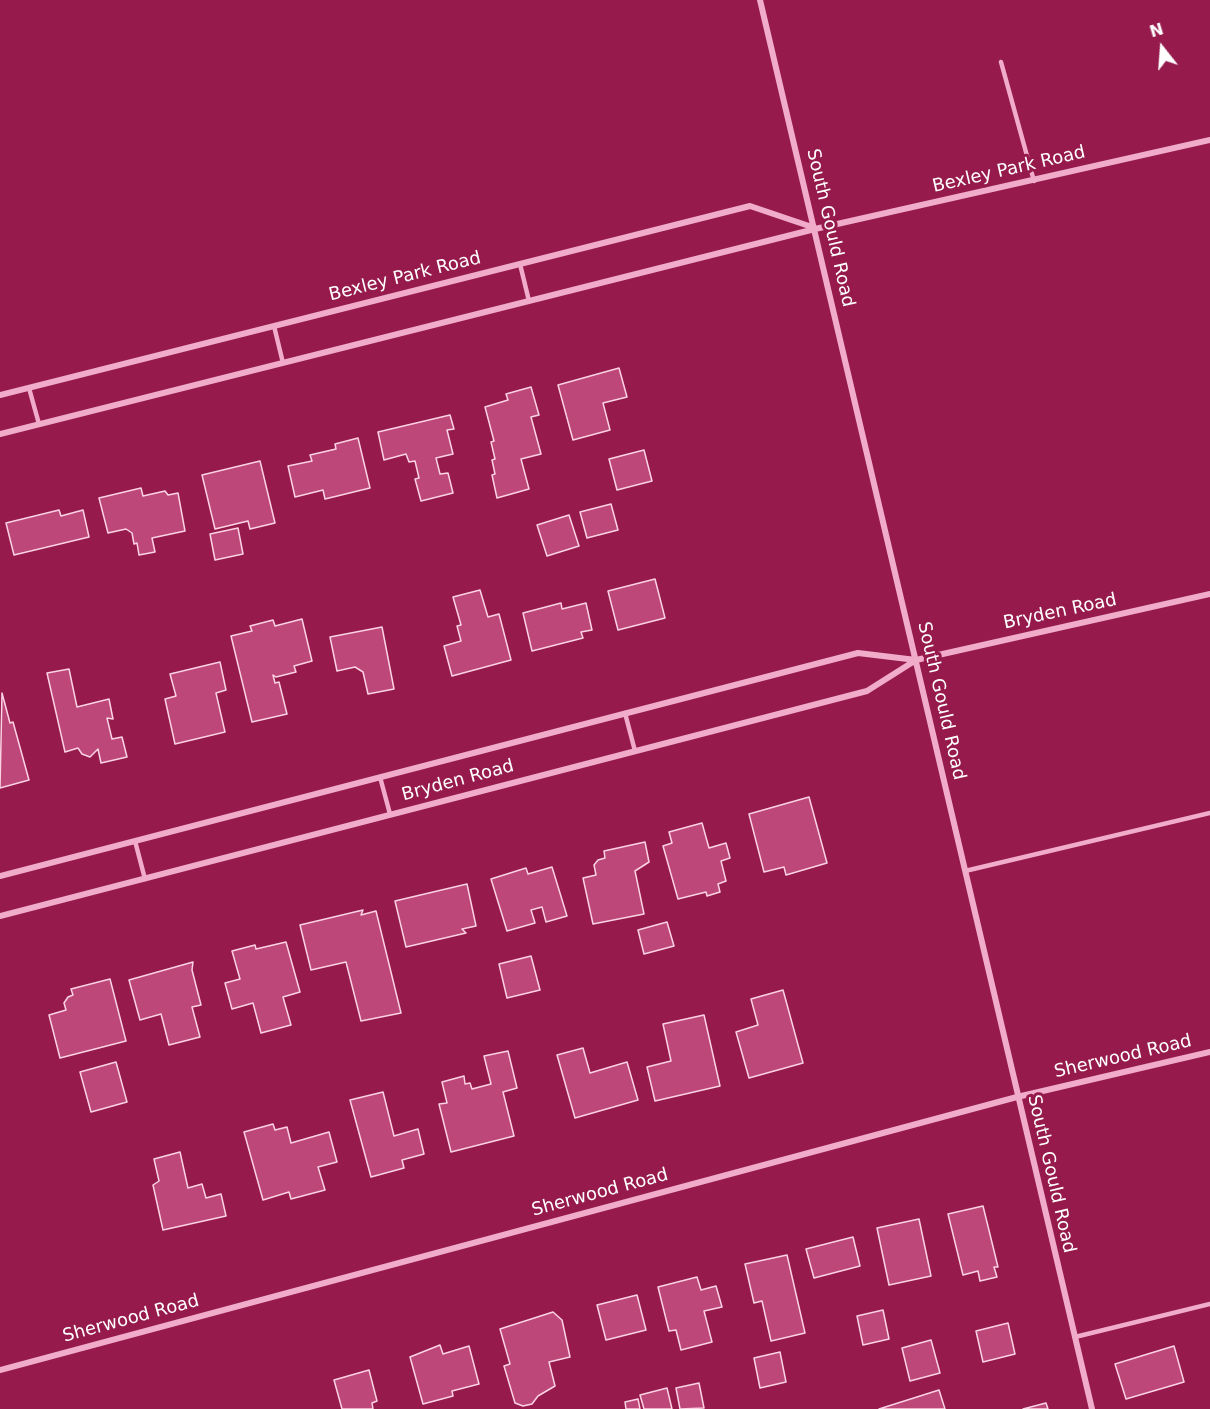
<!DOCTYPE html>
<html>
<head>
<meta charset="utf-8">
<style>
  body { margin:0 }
  #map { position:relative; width:1210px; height:1409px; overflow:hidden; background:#961a4c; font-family:"DejaVu Sans",sans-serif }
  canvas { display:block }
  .north { position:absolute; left:1132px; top:18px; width:60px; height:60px; -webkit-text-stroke:4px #961a4c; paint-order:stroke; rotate:343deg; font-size:16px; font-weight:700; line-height:24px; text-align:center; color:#fff }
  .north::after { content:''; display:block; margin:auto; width:21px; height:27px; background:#fff; clip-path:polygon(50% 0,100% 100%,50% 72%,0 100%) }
</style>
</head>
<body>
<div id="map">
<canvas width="1210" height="1409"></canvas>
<div class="north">N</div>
</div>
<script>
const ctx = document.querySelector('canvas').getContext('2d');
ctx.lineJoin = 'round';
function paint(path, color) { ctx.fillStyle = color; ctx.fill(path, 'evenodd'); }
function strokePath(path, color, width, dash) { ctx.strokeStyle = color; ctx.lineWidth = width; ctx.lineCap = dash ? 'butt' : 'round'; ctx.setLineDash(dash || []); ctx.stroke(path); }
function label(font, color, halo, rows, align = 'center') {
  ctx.font = font + ' "DejaVu Sans",sans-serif'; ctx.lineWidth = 6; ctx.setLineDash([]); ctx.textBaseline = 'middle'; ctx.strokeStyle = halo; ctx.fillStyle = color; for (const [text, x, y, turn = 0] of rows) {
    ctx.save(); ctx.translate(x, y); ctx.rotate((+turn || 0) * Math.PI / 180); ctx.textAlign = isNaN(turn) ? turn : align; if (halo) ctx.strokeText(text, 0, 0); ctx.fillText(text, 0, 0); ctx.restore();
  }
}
const building = new Path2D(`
  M 619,368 L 627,397 L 603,403 L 610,430 L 573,440 L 558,385 Z
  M 531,387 L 539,415 L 531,417 L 541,454 L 521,459 L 529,489 L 497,498 L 492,475 L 495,474 L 492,460 L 495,459 L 491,442 L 494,441 L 485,407 L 508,400 L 506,394 Z
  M 450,415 L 454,429 L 447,430 L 453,454 L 436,458 L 440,474 L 448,473 L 453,493 L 421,501 L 415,479 L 419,478 L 415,461 L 409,462 L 406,454 L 384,460 L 378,432 Z
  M 358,438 L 370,488 L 325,499 L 323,490 L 295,497 L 288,466 L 312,461 L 310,455 L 336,449 L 335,444 Z
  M 644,450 L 652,481 L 617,490 L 609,459 Z
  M 260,461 L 275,523 L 250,529 L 248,521 L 215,529 L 202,475 Z
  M 141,488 L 143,496 L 165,491 L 168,495 L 178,493 L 185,531 L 152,538 L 155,552 L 139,555 L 137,543 L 134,544 L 132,533 L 126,529 L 108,533 L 99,498 Z
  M 611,504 L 618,530 L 587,538 L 580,512 Z
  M 59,510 L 61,516 L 83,510 L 89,537 L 14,555 L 6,523 Z
  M 569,515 L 579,546 L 547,556 L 537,525 Z
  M 238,528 L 243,554 L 215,560 L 210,534 Z
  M 655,579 L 665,618 L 618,630 L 608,591 Z
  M 480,590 L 488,617 L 499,614 L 511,660 L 452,676 L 444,646 L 461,641 L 457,626 L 461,625 L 453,597 Z
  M 561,603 L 562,609 L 586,603 L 592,630 L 581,632 L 583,638 L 532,651 L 523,613 Z
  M 302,619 L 312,661 L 294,666 L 296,672 L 276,677 L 273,675 L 275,683 L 279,682 L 287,714 L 252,722 L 231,636 L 252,631 L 250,626 L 273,620 L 275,626 Z
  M 382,627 L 394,689 L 368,694 L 363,672 L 355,667 L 337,671 L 330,637 Z
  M 220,662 L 226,690 L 216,693 L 225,732 L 175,744 L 165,699 L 176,696 L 170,674 Z
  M 69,669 L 77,707 L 109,699 L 113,719 L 107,718 L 112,739 L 122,737 L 127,757 L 101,763 L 98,749 L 90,757 L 82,754 L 78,748 L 65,752 L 47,673 Z
  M 2,693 L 10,723 L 13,722 L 29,780 L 0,788 Z
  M 809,797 L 827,863 L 786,875 L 784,867 L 764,872 L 749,814 Z
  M 702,823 L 709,848 L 726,843 L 730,858 L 721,861 L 726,881 L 718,884 L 720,892 L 707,896 L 706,892 L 678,899 L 663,846 L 672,843 L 669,832 Z
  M 645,842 L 649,862 L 635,871 L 644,914 L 593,924 L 583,878 L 596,875 L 594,865 L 598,860 L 605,858 L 604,851 Z
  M 552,867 L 567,916 L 546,922 L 542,907 L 531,910 L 535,923 L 507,931 L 491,879 L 526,868 L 528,874 Z
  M 467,884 L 476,926 L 462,929 L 466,933 L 406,947 L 395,901 Z
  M 363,910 L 361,915 L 376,911 L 401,1013 L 361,1021 L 346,962 L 311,970 L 300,925 Z
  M 667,922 L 674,946 L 644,954 L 638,930 Z
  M 286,942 L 300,992 L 283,997 L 291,1025 L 261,1033 L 253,1003 L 232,1009 L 225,983 L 240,979 L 232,951 L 255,945 L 256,949 Z
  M 531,956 L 540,990 L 507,998 L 499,964 Z
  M 193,962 L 192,970 L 201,1005 L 192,1007 L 200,1037 L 169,1045 L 161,1014 L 140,1020 L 129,980 Z
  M 110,979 L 126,1041 L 60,1058 L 49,1015 L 66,1010 L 64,1003 L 68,997 L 73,995 L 71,989 Z
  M 783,990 L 803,1063 L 749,1078 L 736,1032 L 758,1025 L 751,999 Z
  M 704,1015 L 720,1086 L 655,1101 L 647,1067 L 671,1061 L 663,1024 Z
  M 583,1048 L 590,1073 L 627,1062 L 638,1100 L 575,1118 L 557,1055 Z
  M 508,1051 L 517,1088 L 503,1092 L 514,1136 L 451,1152 L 439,1104 L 447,1103 L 442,1082 L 464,1076 L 465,1084 L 470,1083 L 472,1089 L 491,1084 L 484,1056 Z
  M 116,1062 L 127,1102 L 91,1112 L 80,1072 Z
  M 383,1092 L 394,1136 L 418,1129 L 424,1154 L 402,1160 L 404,1168 L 371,1177 L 350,1100 Z
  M 273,1124 L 275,1130 L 287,1127 L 291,1143 L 329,1132 L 337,1162 L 318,1167 L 325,1190 L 291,1199 L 289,1192 L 263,1200 L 244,1132 Z
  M 180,1152 L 188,1188 L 202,1184 L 206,1198 L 221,1194 L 226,1216 L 163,1230 L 153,1185 L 159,1181 L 154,1159 Z
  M 983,1206 L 998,1267 L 994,1267 L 997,1277 L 980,1281 L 978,1271 L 963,1275 L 948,1214 Z
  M 919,1219 L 931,1276 L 889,1285 L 877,1228 Z
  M 853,1237 L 860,1266 L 814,1278 L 806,1249 Z
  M 787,1255 L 805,1333 L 771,1341 L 762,1301 L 754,1303 L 745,1264 Z
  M 697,1277 L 701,1290 L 716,1286 L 722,1307 L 704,1311 L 712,1342 L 681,1350 L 676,1330 L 669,1331 L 658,1287 Z
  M 637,1295 L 646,1330 L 606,1340 L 597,1305 Z
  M 883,1310 L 889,1339 L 863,1345 L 857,1316 Z
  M 553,1312 L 562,1320 L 570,1357 L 549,1362 L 555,1386 L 538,1396 L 532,1404 L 523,1406 L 515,1403 L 504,1366 L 510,1364 L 500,1329 Z
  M 1008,1323 L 1015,1354 L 983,1362 L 976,1331 Z
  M 931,1340 L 940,1373 L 910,1381 L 902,1348 Z
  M 440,1345 L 443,1354 L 469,1346 L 479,1384 L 452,1391 L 453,1396 L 423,1404 L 410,1357 Z
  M 1174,1346 L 1184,1382 L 1126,1399 L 1115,1364 Z
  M 780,1352 L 786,1382 L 760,1388 L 754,1358 Z
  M 369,1370 L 377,1401 L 372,1403 L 373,1409 L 342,1409 L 334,1380 Z
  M 699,1383 L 704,1408 L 680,1409 L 676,1388 Z
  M 667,1388 L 672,1409 L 644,1409 L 640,1395 Z
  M 939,1390 L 945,1409 L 879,1409 Z
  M 638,1399 L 640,1409 L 626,1409 L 625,1402 Z
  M 1046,1403 L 1048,1409 L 1023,1409 Z`);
paint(building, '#be4779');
strokePath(building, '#fbd3e4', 1.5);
strokePath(new Path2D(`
  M 1001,62 L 1034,181
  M 520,264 L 529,301
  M 274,326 L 283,363
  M 29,388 L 39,424
  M 625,713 L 635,751
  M 380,777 L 390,814
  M 135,841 L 145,879
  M 965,871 L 1210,813
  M 1075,1337 L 1210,1304`), '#f0acc9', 4.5);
strokePath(new Path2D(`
  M 760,0 L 1092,1409
  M 0,395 L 750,206 L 815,228
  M 0,434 L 815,229 L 1210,140
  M 0,876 L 858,653 L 916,660 L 1210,594
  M 0,916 L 867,691 L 916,660
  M 0,1370 L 1017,1097 L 1210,1052`), '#f0acc9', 6);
label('18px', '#fff', '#961a4c', [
  ["Bexley Park Road",1009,170,-13],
  ["South Gould Road",830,228,77],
  ["Bexley Park Road",405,277,-14],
  ["Bryden Road",1060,612,-12],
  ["South Gould Road",941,701,77],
  ["Bryden Road",458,781,-15],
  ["Sherwood Road",1123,1057,-13],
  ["South Gould Road",1051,1174,77],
  ["Sherwood Road",600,1193,-15],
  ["Sherwood Road",131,1319,-15]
]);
</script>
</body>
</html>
